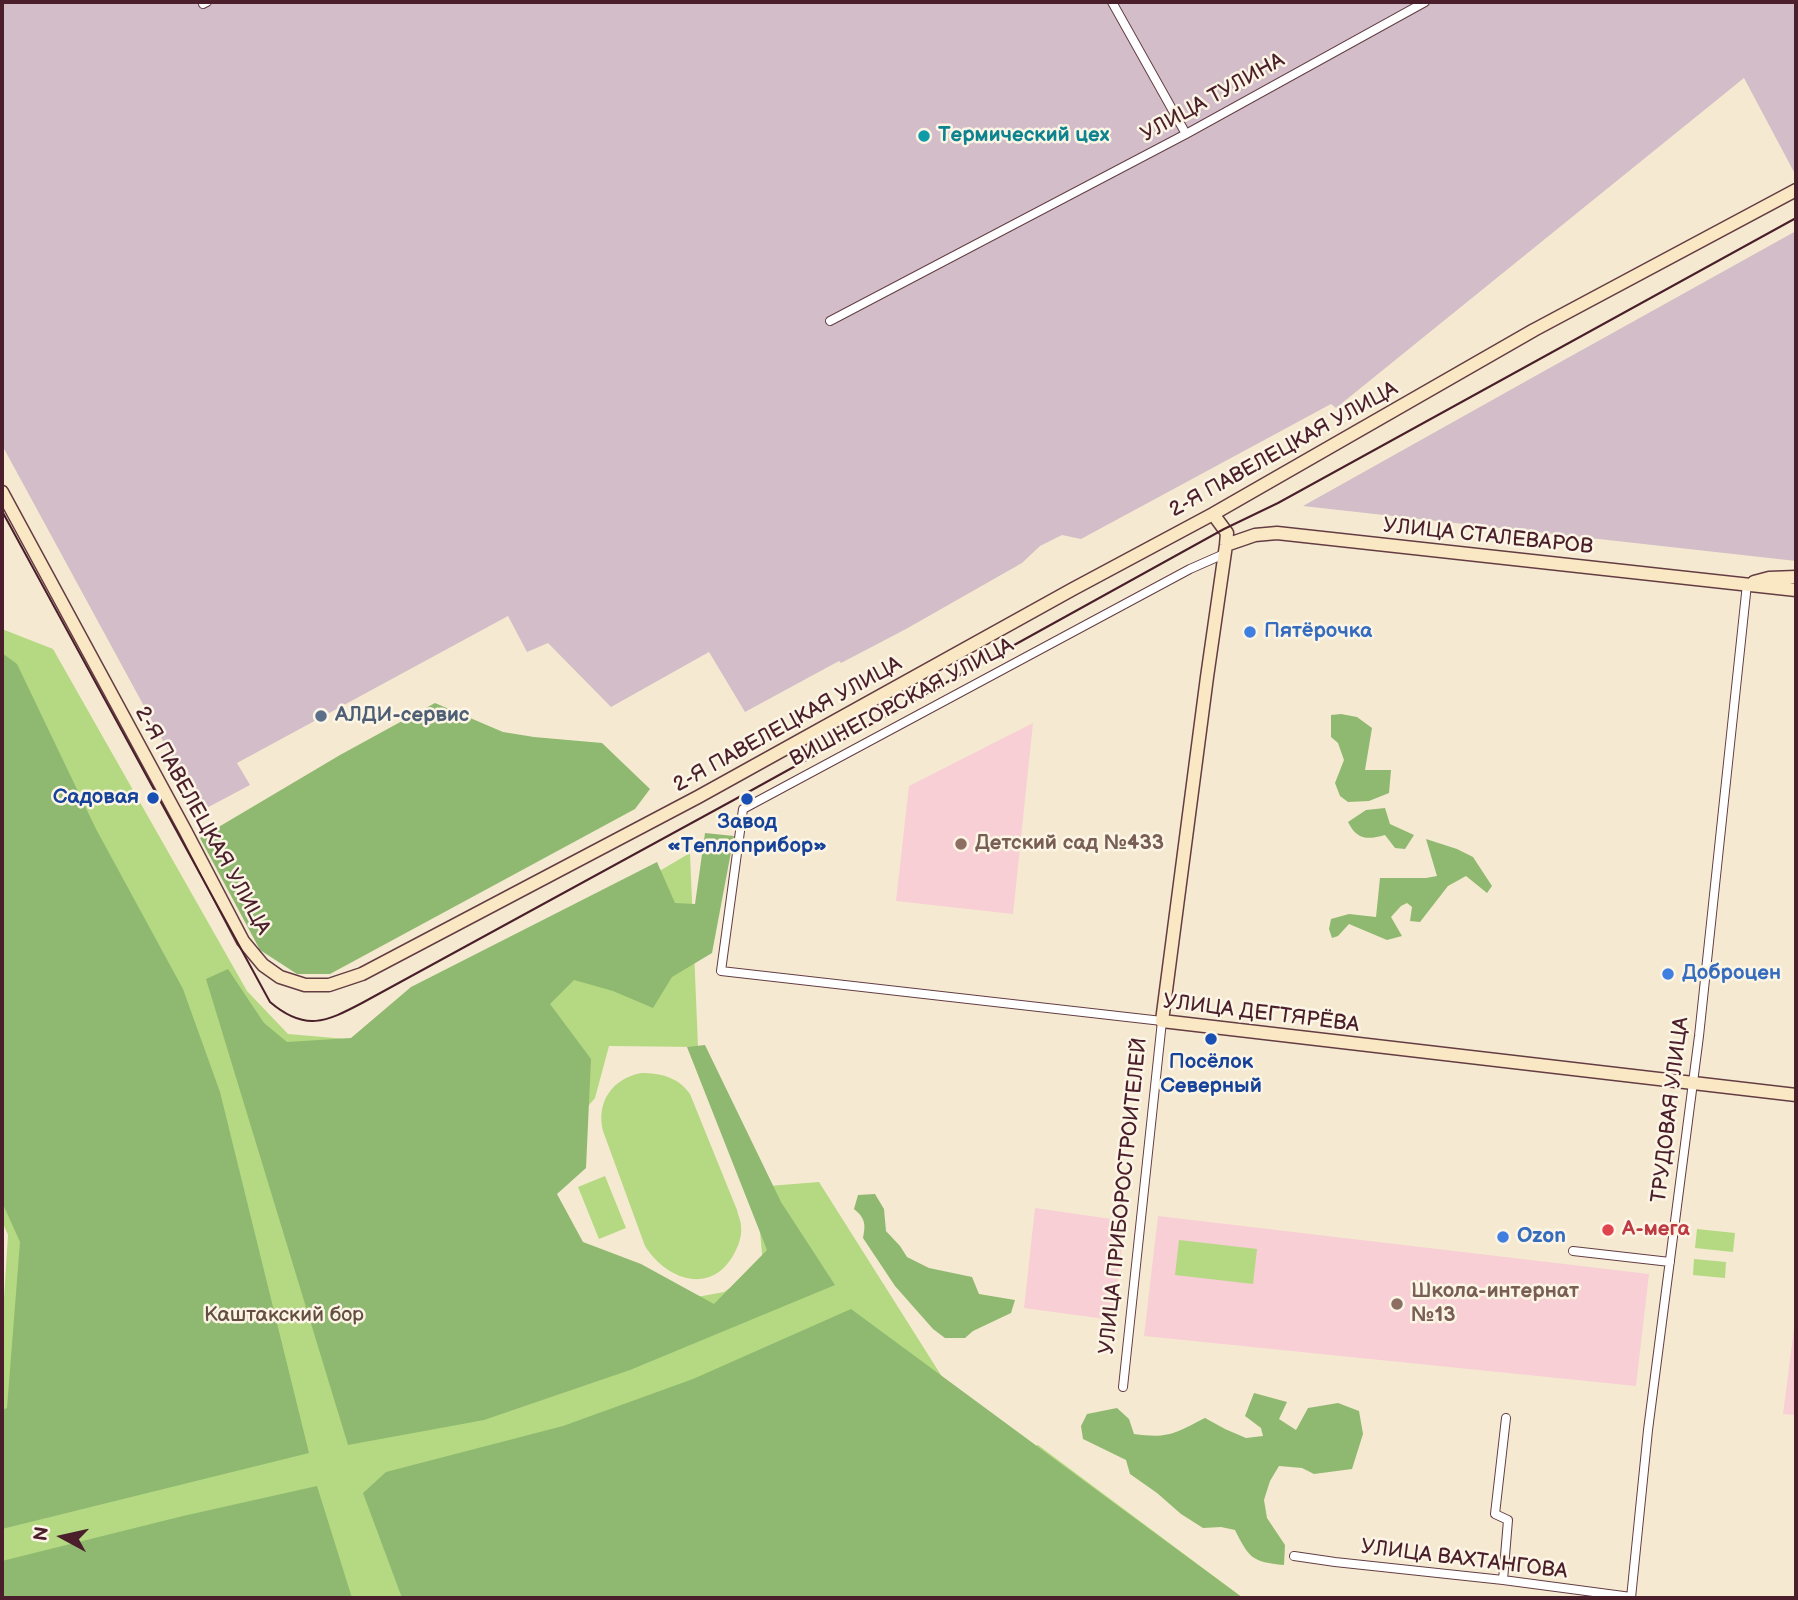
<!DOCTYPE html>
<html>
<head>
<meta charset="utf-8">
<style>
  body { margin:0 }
  #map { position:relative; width:1798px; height:1600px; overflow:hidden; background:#f5ead1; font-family:"Balsamiq Sans",sans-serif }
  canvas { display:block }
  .frame { position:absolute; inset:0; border:4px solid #4a1f2b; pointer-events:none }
  .north { position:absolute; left:28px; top:1502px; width:70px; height:70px; -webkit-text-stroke:5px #fcf5e5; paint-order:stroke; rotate:278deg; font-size:19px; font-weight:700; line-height:28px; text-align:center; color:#4a1f2b }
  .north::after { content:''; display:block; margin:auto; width:24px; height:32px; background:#4a1f2b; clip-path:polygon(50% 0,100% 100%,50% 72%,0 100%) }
</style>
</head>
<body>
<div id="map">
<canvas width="1798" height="1600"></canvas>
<div class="frame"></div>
<div class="north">N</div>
</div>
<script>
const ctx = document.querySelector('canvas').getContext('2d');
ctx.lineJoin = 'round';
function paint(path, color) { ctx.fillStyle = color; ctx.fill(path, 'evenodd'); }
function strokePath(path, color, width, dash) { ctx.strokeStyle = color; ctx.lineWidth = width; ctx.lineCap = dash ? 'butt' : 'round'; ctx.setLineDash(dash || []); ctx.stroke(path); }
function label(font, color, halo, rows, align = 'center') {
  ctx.font = font + ' "Balsamiq Sans",sans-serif'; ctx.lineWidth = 5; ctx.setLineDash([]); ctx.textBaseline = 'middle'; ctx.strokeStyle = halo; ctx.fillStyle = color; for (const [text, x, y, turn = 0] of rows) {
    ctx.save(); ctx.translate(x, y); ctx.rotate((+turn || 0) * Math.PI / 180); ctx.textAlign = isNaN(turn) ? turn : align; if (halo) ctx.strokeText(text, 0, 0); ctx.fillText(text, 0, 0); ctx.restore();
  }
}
paint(new Path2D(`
  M 1033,723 L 1013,914 L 896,901 L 909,786 Z
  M 1035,1208 L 1125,1221 L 1113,1320 L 1024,1308 Z
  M 1158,1216 L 1649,1274 L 1636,1386 L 1144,1336 Z
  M 1796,1313 L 1796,1415 L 1783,1414 Z`), '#f7cfd4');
paint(new Path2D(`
  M 2,2 L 1796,2 L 1796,171 L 1794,172 L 1744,78 L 1336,408 L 1331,404 L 1081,539 L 1062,535 L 1040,546 L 1022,563 L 906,629 L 841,663 L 839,661 L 745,712 L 709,652 L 611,707 L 548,643 L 527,652 L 508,616 L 237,763 L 250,785 L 201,811 L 2,445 Z
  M 1796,231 L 1796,561 L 1303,506 L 1537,375 Z`), '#d2bdc8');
paint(new Path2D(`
  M 2,629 L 53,649 L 247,991 L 288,1034 L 370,1041 L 690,853 L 698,1047 L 609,1046 L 595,1098 L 532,1173 L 578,1298 L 686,1299 L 724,1292 L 763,1265 L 756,1187 L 819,1182 L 994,1459 L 1038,1445 L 1243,1598 L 2,1598 L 2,1330 L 8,1235 L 2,1221 Z
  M 641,1073 C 661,1073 678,1077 690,1094 L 737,1210 C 738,1215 741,1221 741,1226 C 742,1236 739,1244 735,1252 C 713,1296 667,1281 645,1246 L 603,1131 C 596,1102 612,1079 641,1073 Z
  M 605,1176 L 626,1228 L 599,1239 L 578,1187 Z
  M 1697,1229 L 1735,1233 L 1733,1252 L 1695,1248 Z
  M 1179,1240 L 1257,1249 L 1253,1284 L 1175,1275 Z
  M 1694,1259 L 1726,1262 L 1725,1278 L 1693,1275 Z`), '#b4d982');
paint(new Path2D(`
  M 2,653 L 17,664 L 96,829 L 183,989 L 220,1092 L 309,1453 L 2,1529 L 2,1410 L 7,1408 L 20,1242 L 2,1202 Z
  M 435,703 L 503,732 L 534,737 L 602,743 L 650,789 L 635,809 L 330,974 L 297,974 L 260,950 L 200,838 L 340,755 Z
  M 1341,714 L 1357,717 L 1372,728 L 1365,770 L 1391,770 L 1389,793 L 1369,801 L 1348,802 L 1340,796 L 1335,783 L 1344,760 L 1338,743 L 1331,737 L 1331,715 Z
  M 1385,808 L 1390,824 L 1414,835 L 1405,849 L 1395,848 L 1385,835 C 1367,840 1357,840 1348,822 L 1366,810 Z
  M 705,833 L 734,836 L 712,953 L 672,977 L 653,1008 L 613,991 L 574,980 L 550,1004 L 591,1059 L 586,1168 L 557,1194 L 583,1242 L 641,1264 L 714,1304 L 767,1250 L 687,1047 L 705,1045 L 781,1202 L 835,1285 L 630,1370 L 484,1420 L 348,1445 L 206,979 L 228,969 L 264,1023 L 287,1042 L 351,1038 L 411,987 L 657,862 L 675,903 L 695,904 Z
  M 1426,839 L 1457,849 L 1473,857 L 1492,886 L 1487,893 L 1466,876 L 1448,886 L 1420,922 L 1410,921 L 1412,907 L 1407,903 L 1401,906 L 1391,917 L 1402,936 L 1387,940 L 1349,924 L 1338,936 L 1332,938 L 1329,929 L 1331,919 L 1349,914 L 1376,917 L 1380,878 L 1426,878 L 1437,876 Z
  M 875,1194 L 884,1209 L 886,1231 L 900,1246 L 907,1257 L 929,1268 L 972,1277 L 979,1294 L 1015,1300 L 1011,1313 L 973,1331 L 965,1338 L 945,1338 L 933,1329 L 895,1286 L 863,1238 C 866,1224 865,1218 854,1209 L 858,1195 Z
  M 851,1309 L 1243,1598 L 402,1598 L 363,1493 L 386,1472 L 563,1426 L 693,1379 Z
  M 1254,1393 L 1287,1402 L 1279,1419 L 1296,1430 L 1308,1408 L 1338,1403 L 1359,1411 L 1363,1434 L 1352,1469 L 1314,1474 L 1302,1468 L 1279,1466 L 1270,1481 L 1264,1500 L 1267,1518 L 1285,1545 L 1284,1565 C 1252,1562 1249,1558 1235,1530 L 1221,1527 L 1203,1528 L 1181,1514 L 1157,1493 L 1130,1474 L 1126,1460 L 1083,1439 L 1081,1426 L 1087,1414 L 1117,1408 L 1129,1419 L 1134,1434 C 1169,1439 1175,1433 1205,1418 L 1225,1429 L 1246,1438 L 1263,1436 L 1261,1428 L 1245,1416 Z
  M 317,1486 L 352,1598 L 2,1598 L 2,1561 L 183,1516 Z`), '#8fb970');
const street = new Path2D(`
  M 1112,2 L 1186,134
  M 203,4 L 207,2
  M 830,321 L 1186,134 L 1425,2
  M 1573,1251 L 1670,1262
  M 1123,1387 L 1162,1021 L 721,971 L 743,809 L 1190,569 L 1224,554
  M 1294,1556 L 1335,1562 L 1503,1580 L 1631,1597
  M 1503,1580 L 1508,1520 L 1495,1514 L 1506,1418
  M 1631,1598 L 1648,1430 L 1699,1036 L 1747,584`);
const secondary = new Path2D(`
  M 2,492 L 185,830 L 243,941 L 263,965 L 280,977 L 305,985 L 329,985 L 362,974 L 698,797 L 1073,589 L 1213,514 L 1534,330 L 1796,190
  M 1213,514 L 1227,533 L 1226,545 L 1207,677 L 1162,1021 L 1796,1095
  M 1226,545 L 1255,535 L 1277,533 L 1796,590
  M 1754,582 L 1769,578 L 1796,577`);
strokePath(street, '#643d44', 10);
strokePath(secondary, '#643d44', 15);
strokePath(street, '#fff', 8);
strokePath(secondary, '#fae7c3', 12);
strokePath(new Path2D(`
  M 2,511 L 270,1002 C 305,1032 326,1022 362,1003 L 752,790 L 1224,529 L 1278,503 L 1796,218`), '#4a1f2b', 2);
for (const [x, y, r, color] of [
  [924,136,7,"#0f9aa8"],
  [1250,632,7,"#3f7fe0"],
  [321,716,7,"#5c6f8a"],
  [153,798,7,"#1a4fb4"],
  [747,799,7,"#1a4fb4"],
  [961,844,7,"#8d6e63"],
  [1668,974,7,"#3f7fe0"],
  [1211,1039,7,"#1a4fb4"],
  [1608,1230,7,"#e0444e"],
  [1503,1237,7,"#3f7fe0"],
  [1397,1304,7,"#8d6e63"]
]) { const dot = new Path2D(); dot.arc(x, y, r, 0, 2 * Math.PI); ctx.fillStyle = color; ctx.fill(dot); strokePath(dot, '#fcf5e5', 2.5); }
label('21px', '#4a1f2b', '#fcf5e5', [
  ["УЛИЦА ТУЛИНА",1213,98,-29],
  ["2-Я ПАВЕЛЕЦКАЯ УЛИЦА",1284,450,-29],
  ["УЛИЦА СТАЛЕВАРОВ",1488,537,6],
  ["ВИШНЕГОРСКАЯ УЛИЦА",902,703,-28],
  ["2-Я ПАВЕЛЕЦКАЯ УЛИЦА",788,725,-29],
  ["2-Я ПАВЕЛЕЦКАЯ УЛИЦА",202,821,61],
  ["УЛИЦА ДЕГТЯРЁВА",1261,1014,7],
  ["ТРУДОВАЯ УЛИЦА",1671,1110,-83],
  ["УЛИЦА ПРИБОРОСТРОИТЕЛЕЙ",1124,1196,-84],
  ["УЛИЦА ВАХТАНГОВА",1464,1560,7]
]);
label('bold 21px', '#0d838f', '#fcf5e5', [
  ["Термический цех",938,136]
], 'left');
label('bold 21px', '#366cbe', '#fcf5e5', [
  ["Пятёрочка",1264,632],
  ["Доброцен",1682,974],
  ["Ozon",1517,1237]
], 'left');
label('bold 21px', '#4e5e75', '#fcf5e5', [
  ["АЛДИ-сервис",335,716]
], 'left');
label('bold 21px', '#164399', '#fcf5e5', [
  ["Садовая",139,798,"right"],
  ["Завод",747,823],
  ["«Теплоприбор»",747,847],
  ["Посёлок",1211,1063],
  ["Северный",1211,1087]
]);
label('bold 21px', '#785e54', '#fcf5e5', [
  ["Детский сад №433",975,844],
  ["Школа-интернат",1411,1292],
  ["№13",1411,1316]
], 'left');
label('bold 21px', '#be3a42', '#fcf5e5', [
  ["А-мега",1622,1230]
], 'left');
label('21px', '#644e41', '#fcf5e5', [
  ["Каштакский бор",284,1316]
]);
</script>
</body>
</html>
